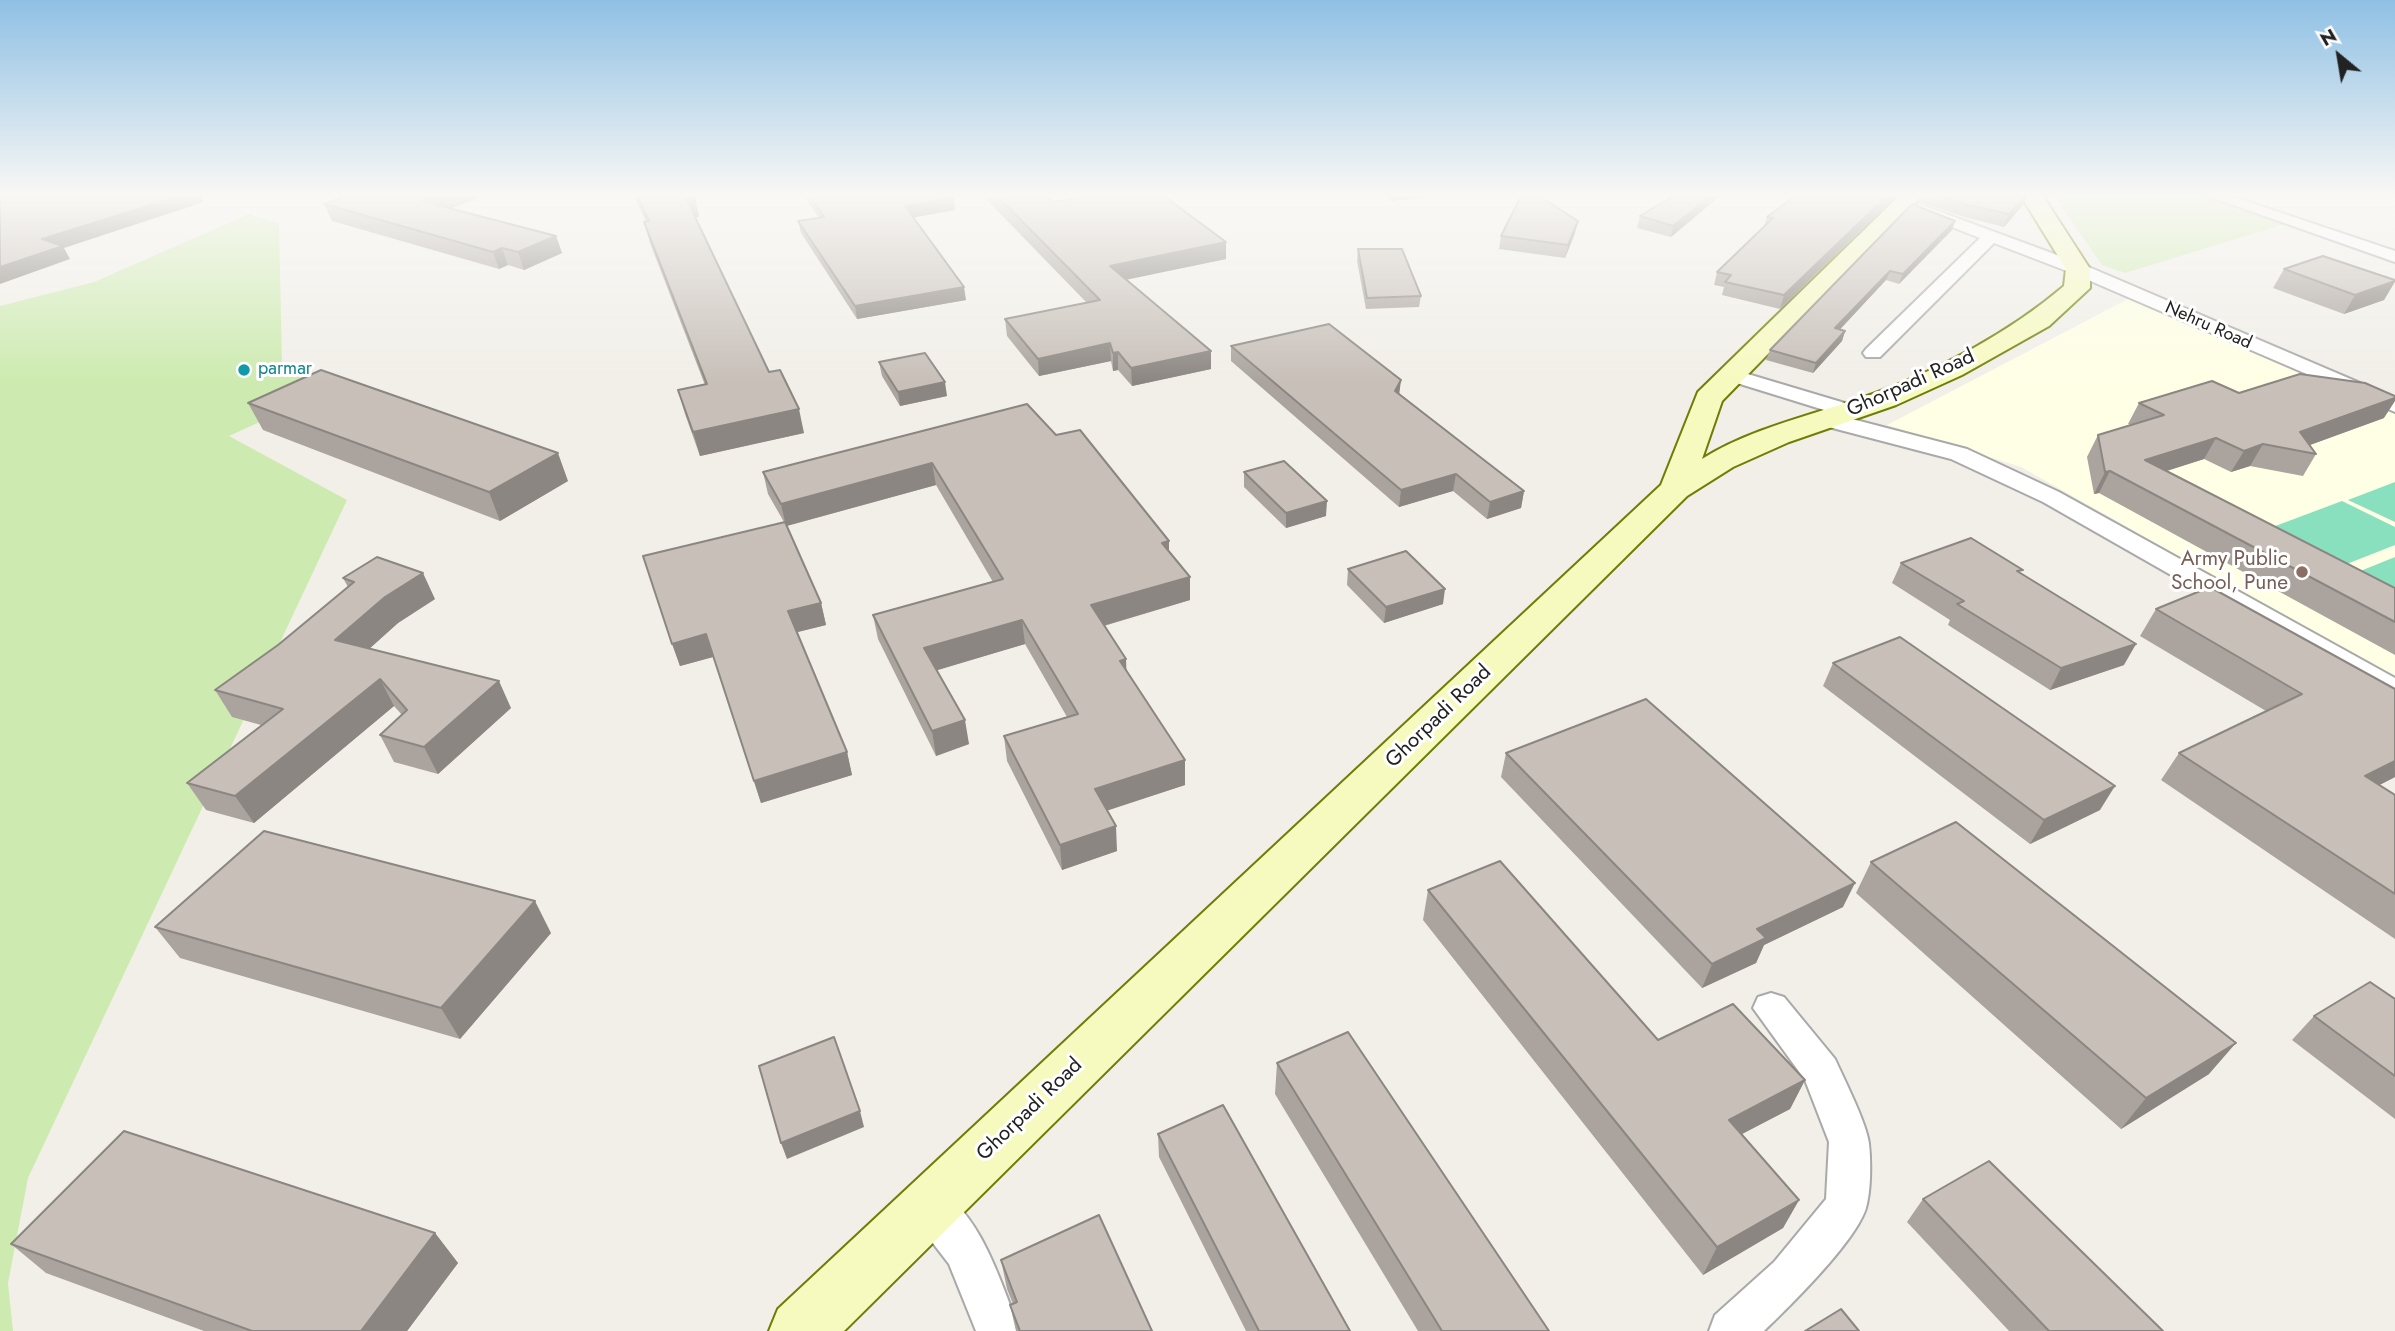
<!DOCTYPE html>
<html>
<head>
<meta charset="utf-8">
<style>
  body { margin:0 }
  #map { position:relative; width:2395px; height:1331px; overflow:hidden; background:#f2efe9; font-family:Jost,sans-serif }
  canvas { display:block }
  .north { position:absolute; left:2304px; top:21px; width:70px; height:70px; -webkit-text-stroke:5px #fff; paint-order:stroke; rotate:330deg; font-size:19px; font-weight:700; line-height:28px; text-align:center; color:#222 }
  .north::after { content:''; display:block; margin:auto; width:24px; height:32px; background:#222; clip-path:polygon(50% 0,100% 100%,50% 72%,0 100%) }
</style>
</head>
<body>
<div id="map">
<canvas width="2395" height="1331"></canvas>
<div class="north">N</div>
</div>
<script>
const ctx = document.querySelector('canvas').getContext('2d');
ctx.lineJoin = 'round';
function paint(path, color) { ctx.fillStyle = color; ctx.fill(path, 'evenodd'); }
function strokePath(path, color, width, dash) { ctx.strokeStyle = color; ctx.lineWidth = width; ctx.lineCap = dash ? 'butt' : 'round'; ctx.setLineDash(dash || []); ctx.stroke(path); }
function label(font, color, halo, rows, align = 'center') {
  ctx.font = font + ' Jost,sans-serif'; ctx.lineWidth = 6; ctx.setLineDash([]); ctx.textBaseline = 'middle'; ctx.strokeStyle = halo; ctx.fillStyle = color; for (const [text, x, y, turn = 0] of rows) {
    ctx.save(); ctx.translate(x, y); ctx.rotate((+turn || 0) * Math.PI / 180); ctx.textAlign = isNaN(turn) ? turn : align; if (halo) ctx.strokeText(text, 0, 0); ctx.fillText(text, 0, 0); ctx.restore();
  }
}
paint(new Path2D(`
  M 2130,298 L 2395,410 L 2395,678 L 2021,467 L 1887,425 Z`), '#ffffe5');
paint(new Path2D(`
  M 2054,196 L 2206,196 L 2285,224 L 2125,273 L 2102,265 Z
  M 249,214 L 279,223 L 282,366 L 330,390 L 229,436 L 347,500 L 28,1178 L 8,1283 L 13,1331 L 0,1331 L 0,306 L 94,282 Z`), '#cdebb0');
paint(new Path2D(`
  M 2395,482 L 2395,522 L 2348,500 Z
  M 2342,501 L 2395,527 L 2395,545 L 2334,569 L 2262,531 Z
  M 2395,557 L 2395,600 L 2348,576 Z`), '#88e0be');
const minor = new Path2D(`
  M 2208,196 L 2231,196 L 2395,251 L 2395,262 Z
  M 1919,204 L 2084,265 L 2395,398 L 2395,412 L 2072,273 L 1994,243 L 1880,357 L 1866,357 L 1863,353 L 1866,349 L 1980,238 L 1913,212 L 1911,209 Z
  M 1731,369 L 1858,407 L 1861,412 L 1850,418 L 1724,379 L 1721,375 L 1724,371 Z
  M 1829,413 L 1967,449 L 2059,492 L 2395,678 L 2395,699 L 2385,697 L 2043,502 L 1951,459 L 1821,425 L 1818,420 Z
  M 1771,993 L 1784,997 L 1835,1059 C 1844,1079 1867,1124 1869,1144 C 1871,1161 1871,1191 1866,1208 C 1856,1241 1790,1306 1764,1331 L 1709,1331 L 1715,1315 L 1774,1262 L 1826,1199 L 1829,1142 L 1805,1080 L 1753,1008 L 1758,997 Z
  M 930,1186 C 979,1205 1002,1286 1020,1331 L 976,1331 L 949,1264 L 915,1220 L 909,1206 L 915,1192 Z`);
const secondary = new Path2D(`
  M 1899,196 L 1922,196 L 1722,401 L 1702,459 C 1753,427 1817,414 1873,394 C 1941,369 2010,332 2064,286 L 2066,269 L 2021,196 L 2043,196 L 2090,269 L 2090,288 L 2049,326 L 1962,375 L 1896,405 L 1789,442 L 1733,467 L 1687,496 L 844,1331 L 769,1331 L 778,1309 L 1661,485 L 1698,392 Z`);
strokePath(minor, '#a9a9a9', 4);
strokePath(secondary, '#707d05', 4);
paint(minor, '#fff');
paint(secondary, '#f7fabf');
paint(new Path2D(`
  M 483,196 L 451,208 L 556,236 L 562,253 L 524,270 L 508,265 L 499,269 L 332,221 L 324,204 Z
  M 634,196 L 694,196 L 699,217 L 695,217 L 769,372 L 804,433 L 700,456 L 685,414 L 678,390 L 705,385 L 650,243 L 644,222 L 646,222 Z
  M 804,196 L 951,196 L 955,210 L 913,217 L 966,300 L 857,319 L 801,233 L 798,221 L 819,218 Z
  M 983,196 L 1046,196 L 1053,202 L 1226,259 L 1126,279 L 1211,351 L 1211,369 L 1132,386 L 1118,370 L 1113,371 L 1111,361 L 1039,376 L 1007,336 L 1005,319 L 1087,303 Z
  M 1385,196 L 1433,196 L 1392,201 Z
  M 1720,196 L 1671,237 L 1637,228 L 1640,216 Z
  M 1896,196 L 1780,309 L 1722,295 L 1724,287 L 1714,285 L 1717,272 L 1764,227 L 1767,217 Z
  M 1922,196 L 2027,196 L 2023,205 L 2004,227 L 1964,217 L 1920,202 Z
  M 1952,230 L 1899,284 L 1886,280 L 1840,329 L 1845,331 L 1842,341 L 1813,373 L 1766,360 L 1770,350 Z
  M 1575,233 L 1565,258 L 1499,249 L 1501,236 Z
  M 1358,249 L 1421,296 L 1419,307 L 1366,309 L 1357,261 Z
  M 2284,269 L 2395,280 L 2395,282 L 2384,300 L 2344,314 L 2273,288 Z
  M 1231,346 L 1400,394 L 1524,491 L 1521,508 L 1487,519 L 1453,491 L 1399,507 L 1231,361 Z
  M 879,362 L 947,396 L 900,406 L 882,376 Z
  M 2239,393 L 2384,418 L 2310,445 L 2316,454 L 2303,476 L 2250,466 L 2231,472 L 2204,459 L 2167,471 L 2395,588 L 2395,655 L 2099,493 L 2094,494 L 2087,457 L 2098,435 L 2131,425 L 2128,424 L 2139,403 Z
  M 248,403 L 568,481 L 500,521 L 263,430 Z
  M 1056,435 L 1169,541 L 1169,551 L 1190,577 L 1190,600 L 1104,626 L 1185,785 L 1107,810 L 1117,851 L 1062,870 L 1007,761 L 1004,736 L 1067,717 L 1025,644 L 936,670 L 969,744 L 936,756 L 878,639 L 873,615 L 993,582 L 936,485 L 787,526 L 821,603 L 826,625 L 797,632 L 847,752 L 852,775 L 761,803 L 713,657 L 680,666 L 643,556 L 784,522 L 768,494 L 763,472 Z
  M 1244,472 L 1326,516 L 1286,528 L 1244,487 Z
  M 1901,563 L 2021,574 L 2124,665 L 2050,690 L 1948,625 L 1950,620 L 1892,583 Z
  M 1348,569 L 1443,604 L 1384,623 L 1347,585 Z
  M 343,578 L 435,599 L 398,623 L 369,649 L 511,708 L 438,774 L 394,762 L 380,735 L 402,715 L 394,706 L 254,823 L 206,810 L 187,783 L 261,725 L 232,717 L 215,690 L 278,645 L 348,587 Z
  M 2210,587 L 2395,777 L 2379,785 L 2395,795 L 2395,939 L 2161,780 L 2179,753 L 2266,711 L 2140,636 L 2156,609 Z
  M 1833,663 L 2100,810 L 2030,844 L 1823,686 Z
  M 1506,753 L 1843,907 L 1764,945 L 1756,963 L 1702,988 L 1501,777 Z
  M 1871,862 L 2209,1074 L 2121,1129 L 1856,893 Z
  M 1428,890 L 1658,1040 L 1805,1080 L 1790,1109 L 1742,1134 L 1799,1200 L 1783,1228 L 1703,1275 L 1423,920 Z
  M 155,927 L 551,933 L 460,1039 L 180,958 Z
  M 2395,999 L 2395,1119 L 2292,1040 L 2314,1016 Z
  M 1277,1063 L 1549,1331 L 1418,1331 L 1275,1094 Z
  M 1158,1134 L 1350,1331 L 1246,1331 L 1159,1157 Z
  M 1923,1199 L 2163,1331 L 2009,1331 L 1907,1222 Z
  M 435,1233 L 458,1263 L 407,1331 L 204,1331 L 46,1273 L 11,1244 Z
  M 1001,1260 L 1152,1331 L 1016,1331 L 1010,1305 L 1013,1304 L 1007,1289 Z`), '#aba49e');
paint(new Path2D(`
  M 180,196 L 201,196 L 204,202 L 64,248 L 70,259 L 0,284 L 0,267 L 42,239 Z
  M 435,196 L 483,196 L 429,217 L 422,201 Z
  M 695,196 L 699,217 L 691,218 L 686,198 Z
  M 1392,196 L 1433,196 L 1392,201 Z
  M 1710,196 L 1720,196 L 1671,237 L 1673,226 Z
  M 1887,196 L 1896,196 L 1780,309 L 1784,295 Z
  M 2025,196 L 2027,196 L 2023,205 L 2004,227 L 2009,214 Z
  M 954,198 L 955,210 L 906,219 L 905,206 Z
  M 1578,221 L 1575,233 L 1565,258 L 1568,245 Z
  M 1955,221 L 1952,230 L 1899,284 L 1903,274 Z
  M 556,236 L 562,253 L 524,270 L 518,252 Z
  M 1226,242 L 1226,259 L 1111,283 L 1110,266 Z
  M 502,248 L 508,265 L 499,269 L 493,252 Z
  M 1890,271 L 1886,280 L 1832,338 L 1835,328 Z
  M 2395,281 L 2384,300 L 2344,314 L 2355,295 Z
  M 964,287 L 966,300 L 857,319 L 855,306 Z
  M 1845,331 L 1842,341 L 1813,373 L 1816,363 Z
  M 1110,343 L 1111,361 L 1039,376 L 1038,359 Z
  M 1211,351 L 1211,369 L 1132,386 L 1131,368 Z
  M 1118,352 L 1118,370 L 1113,371 L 1113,353 Z
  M 1401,380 L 1399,396 L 1395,391 Z
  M 945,382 L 947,396 L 900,406 L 898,392 Z
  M 2395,398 L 2395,401 L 2384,418 L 2296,450 L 2300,432 Z
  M 799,409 L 804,433 L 700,456 L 693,432 Z
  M 2216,438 L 2204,459 L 2134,481 L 2145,460 Z
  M 2263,444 L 2250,466 L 2231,472 L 2244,451 Z
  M 558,453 L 568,481 L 500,521 L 489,492 Z
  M 932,463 L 936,485 L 786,526 L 781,504 Z
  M 2110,471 L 2099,493 L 2094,494 L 2105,472 Z
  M 1456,474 L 1453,491 L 1399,507 L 1401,490 Z
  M 1524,491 L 1521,508 L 1487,519 L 1490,502 Z
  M 1327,501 L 1326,516 L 1286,528 L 1286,513 Z
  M 1169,541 L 1169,565 L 1162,543 Z
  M 423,573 L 435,599 L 398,623 L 349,667 L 335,640 L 385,597 Z
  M 1190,577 L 1190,600 L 1092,629 L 1091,605 Z
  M 1445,589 L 1443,604 L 1384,623 L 1386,607 Z
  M 821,603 L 826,625 L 794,633 L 788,611 Z
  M 1022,620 L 1025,644 L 928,673 L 924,648 Z
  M 706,634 L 713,657 L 680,666 L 672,644 Z
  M 2136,644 L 2124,665 L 2050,690 L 2061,668 Z
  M 1126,659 L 1127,684 L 1120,661 Z
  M 380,679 L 394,706 L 254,823 L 235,796 Z
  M 499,681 L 511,708 L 438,774 L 424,747 Z
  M 965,720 L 969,744 L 936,756 L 932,731 Z
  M 847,752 L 852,775 L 761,803 L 754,781 Z
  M 1185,760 L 1185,785 L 1097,814 L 1095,789 Z
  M 2395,761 L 2395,777 L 2343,804 L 2365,776 Z
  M 2115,786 L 2100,810 L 2030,844 L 2044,820 Z
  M 1116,826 L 1117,851 L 1062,870 L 1060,845 Z
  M 1855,883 L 1843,907 L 1764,945 L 1756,963 L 1702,988 L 1712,964 L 1757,929 Z
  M 535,901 L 551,933 L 460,1039 L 441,1008 Z
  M 2236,1043 L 2209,1074 L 2121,1129 L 2146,1098 Z
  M 1805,1080 L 1790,1109 L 1715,1148 L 1729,1120 Z
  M 860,1111 L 864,1127 L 787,1159 L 781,1143 Z
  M 1799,1200 L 1783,1228 L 1703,1275 L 1717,1247 Z
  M 435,1233 L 458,1263 L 407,1331 L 361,1331 Z`), '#8b8681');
const building = new Path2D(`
  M 0,196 L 180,196 L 42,239 L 63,246 L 0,267 Z
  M 347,196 L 435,196 L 422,201 L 556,236 L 518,252 L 502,248 L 493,252 L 324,204 Z
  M 637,196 L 695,196 L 686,198 L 769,372 L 780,370 L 799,409 L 693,432 L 678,390 L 707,384 L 644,222 L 649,221 Z
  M 810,196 L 951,196 L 954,198 L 905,206 L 964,287 L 855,306 L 798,221 L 824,217 Z
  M 997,196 L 1046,196 L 1053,202 L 1090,196 L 1164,196 L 1226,242 L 1110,266 L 1211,351 L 1131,368 L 1118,352 L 1113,353 L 1110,343 L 1038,359 L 1005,319 L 1100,300 Z
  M 1521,196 L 1539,196 L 1578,221 L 1568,245 L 1501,236 Z
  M 1673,196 L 1710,196 L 1673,226 L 1640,216 Z
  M 1795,196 L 1887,196 L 1784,295 L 1725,282 L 1731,275 L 1717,272 L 1773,218 L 1767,217 Z
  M 1941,196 L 2025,196 L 2009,214 L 1968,205 Z
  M 1912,204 L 1955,221 L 1903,274 L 1890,271 L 1835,328 L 1845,331 L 1816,363 L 1770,350 Z
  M 1358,249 L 1402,249 L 1421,296 L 1367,298 Z
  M 2323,256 L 2395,280 L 2395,281 L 2355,295 L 2284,269 Z
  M 1329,324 L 1401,380 L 1395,391 L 1524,491 L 1490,502 L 1456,474 L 1401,490 L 1231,346 Z
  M 925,353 L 945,382 L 898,392 L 879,362 Z
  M 321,370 L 558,453 L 489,492 L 248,403 Z
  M 2300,374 L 2365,383 L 2395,396 L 2395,398 L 2300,432 L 2316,454 L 2263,444 L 2244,451 L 2216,438 L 2145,460 L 2395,588 L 2395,622 L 2110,471 L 2105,472 L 2098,435 L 2164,415 L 2139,403 L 2212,381 L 2239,393 Z
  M 1027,404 L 1056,435 L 1080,430 L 1169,541 L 1162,543 L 1190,577 L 1091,605 L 1126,659 L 1120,661 L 1185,760 L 1095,789 L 1116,826 L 1060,845 L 1004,736 L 1078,714 L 1022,620 L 924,648 L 965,720 L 932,731 L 873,615 L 1003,579 L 932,463 L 781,504 L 763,472 Z
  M 1284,461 L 1327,501 L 1286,513 L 1244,472 Z
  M 785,522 L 821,603 L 788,611 L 847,752 L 754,781 L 706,634 L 672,644 L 643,556 Z
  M 1971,538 L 2023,570 L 2017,571 L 2136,644 L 2061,668 L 1957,604 L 1964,601 L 1901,563 Z
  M 1406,551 L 1445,589 L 1386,607 L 1348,569 Z
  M 377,557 L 423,573 L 385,597 L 335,640 L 499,681 L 424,747 L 380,735 L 407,710 L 380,679 L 235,796 L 187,783 L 283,709 L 215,690 L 278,645 L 354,582 L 343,578 Z
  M 2210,587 L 2395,689 L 2395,761 L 2365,776 L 2395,795 L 2395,894 L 2179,753 L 2302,694 L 2156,609 Z
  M 1900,637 L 2115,786 L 2044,820 L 1833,663 Z
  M 1646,699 L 1855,883 L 1757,929 L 1766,938 L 1712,964 L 1506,753 Z
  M 1956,822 L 2236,1043 L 2146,1098 L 1871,862 Z
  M 264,831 L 535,901 L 441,1008 L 155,927 Z
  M 1500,861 L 1658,1040 L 1733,1004 L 1805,1080 L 1729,1120 L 1799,1200 L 1717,1247 L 1428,890 Z
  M 2370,982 L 2395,999 L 2395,1076 L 2314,1016 Z
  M 1348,1032 L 1549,1331 L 1442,1331 L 1277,1063 Z
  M 834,1037 L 860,1111 L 781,1143 L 759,1066 Z
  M 1223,1105 L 1350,1331 L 1259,1331 L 1158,1134 Z
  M 124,1131 L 435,1233 L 361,1331 L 252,1331 L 11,1244 Z
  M 1989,1161 L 2163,1331 L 2049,1331 L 1923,1199 Z
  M 1099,1215 L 1152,1331 L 1020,1331 L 1010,1305 L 1017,1302 L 1001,1260 Z
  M 1841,1309 L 1859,1331 L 1805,1331 Z`);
paint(building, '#c7bfb8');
strokePath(building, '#8b8681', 2);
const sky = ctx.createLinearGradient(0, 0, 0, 382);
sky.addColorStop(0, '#8fc0e4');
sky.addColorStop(0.51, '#f9f8f5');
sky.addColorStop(1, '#f9f8f500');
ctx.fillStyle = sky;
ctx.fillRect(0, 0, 2395, 382);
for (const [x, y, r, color] of [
  [244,370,7,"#0f9aa8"],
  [2302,572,7,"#8d6e63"]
]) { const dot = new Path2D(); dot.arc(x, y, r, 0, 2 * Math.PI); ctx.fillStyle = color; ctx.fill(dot); strokePath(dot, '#fff', 2.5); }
label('18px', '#222', '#fff', [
  ["Nehru Road",2208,326,24]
]);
label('18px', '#0d838f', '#fff', [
  ["parmar",258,370]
], 'left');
label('21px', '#222', '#fff', [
  ["Ghorpadi Road",1911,384,-24],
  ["Ghorpadi Road",1439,717,-44],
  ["Ghorpadi Road",1030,1110,-44]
]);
label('21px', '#785e54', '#fff', [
  ["Army Public",2288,560],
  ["School, Pune",2288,584]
], 'right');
</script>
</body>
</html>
